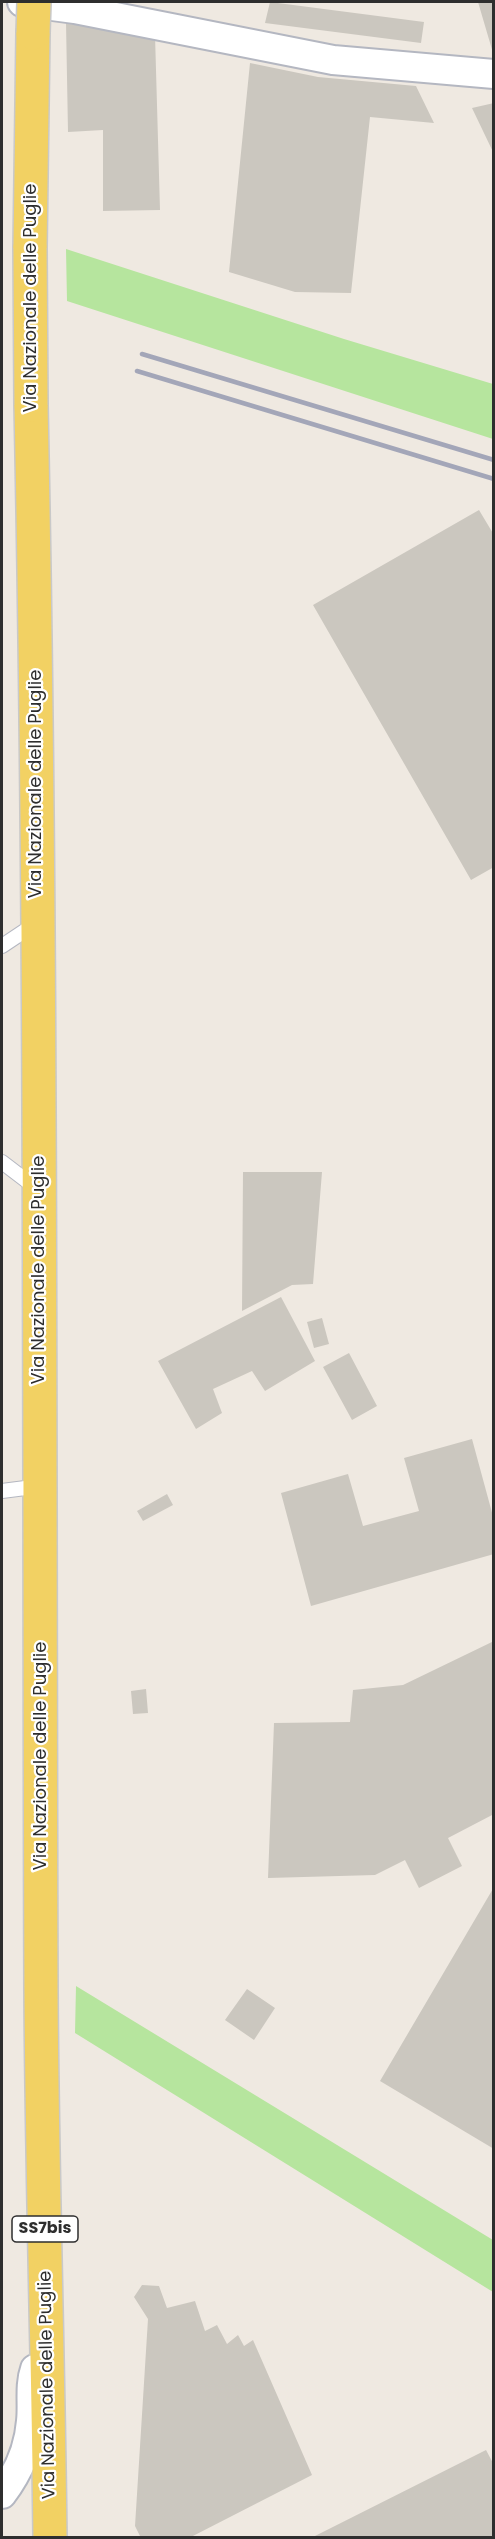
<!DOCTYPE html>
<html>
<head>
<meta charset="utf-8">
<style>
  body { margin:0 }
  #map { position:relative; width:495px; height:2539px; overflow:hidden; background:#efe9e1; font-family:Poppins,sans-serif }
  canvas { display:block }
  .frame { position:absolute; inset:0; border:3px solid #2e2e2e; pointer-events:none }
</style>
</head>
<body>
<div id="map">
<canvas width="495" height="2539"></canvas>
<div class="frame"></div>
</div>
<script>
const ctx = document.querySelector('canvas').getContext('2d');
ctx.lineJoin = 'round';
function paint(path, color) { ctx.fillStyle = color; ctx.fill(path, 'evenodd'); }
function strokePath(path, color, width, dash) { ctx.strokeStyle = color; ctx.lineWidth = width; ctx.lineCap = dash ? 'butt' : 'round'; ctx.setLineDash(dash || []); ctx.stroke(path); }
function label(font, color, halo, rows, align = 'center') {
  ctx.font = font + ' Poppins,sans-serif'; ctx.lineWidth = 4.5; ctx.setLineDash([]); ctx.textBaseline = 'middle'; ctx.strokeStyle = halo; ctx.fillStyle = color; for (const [text, x, y, turn = 0] of rows) {
    ctx.save(); ctx.translate(x, y); ctx.rotate((+turn || 0) * Math.PI / 180); ctx.textAlign = isNaN(turn) ? turn : align; if (halo) ctx.strokeText(text, 0, 0); ctx.fillText(text, 0, 0); ctx.restore();
  }
}
paint(new Path2D(`
  M 66,249 L 344,339 L 493,384 L 493,439 L 67,301 Z
  M 76,1986 L 493,2240 L 493,2292 L 75,2033 Z`), '#b6e59e');
paint(new Path2D(`
  M 270,2 L 424,22 L 421,43 L 265,23 Z
  M 478,2 L 494,2 L 494,53 L 493,53 Z
  M 66,22 L 155,35 L 160,210 L 103,211 L 103,130 L 68,132 Z
  M 250,63 L 318,77 L 416,86 L 434,123 L 370,117 L 351,293 L 295,292 L 229,272 Z
  M 494,103 L 494,154 L 472,108 Z
  M 479,510 L 494,535 L 494,867 L 471,880 L 313,605 Z
  M 243,1172 L 322,1172 L 313,1284 L 292,1285 L 242,1311 Z
  M 281,1297 L 315,1361 L 265,1391 L 252,1371 L 213,1389 L 222,1413 L 196,1429 L 158,1361 Z
  M 322,1318 L 329,1344 L 314,1348 L 307,1322 Z
  M 349,1353 L 377,1406 L 352,1420 L 323,1367 Z
  M 472,1439 L 494,1520 L 494,1554 L 311,1606 L 281,1493 L 348,1474 L 363,1526 L 419,1511 L 404,1458 Z
  M 167,1494 L 173,1505 L 143,1521 L 137,1511 Z
  M 494,1641 L 494,1814 L 448,1838 L 462,1866 L 419,1888 L 405,1860 L 375,1875 L 268,1878 L 274,1723 L 350,1722 L 353,1690 L 403,1685 Z
  M 146,1689 L 148,1713 L 133,1714 L 131,1691 Z
  M 494,1887 L 494,2149 L 380,2081 Z
  M 247,1989 L 275,2008 L 254,2040 L 225,2020 Z
  M 142,2285 L 159,2286 L 167,2308 L 195,2301 L 205,2331 L 217,2325 L 227,2344 L 238,2335 L 244,2346 L 253,2340 L 312,2475 L 189,2538 L 141,2538 L 135,2526 L 148,2319 L 134,2297 Z
  M 486,2450 L 494,2465 L 494,2538 L 311,2538 Z`), '#cbc7bf');
const lane = new Path2D(`
  M 2,946 L 35,924
  M 2,1162 L 36,1188
  M 2,1491 L 41,1486`);
const street = new Path2D(`
  M 22,2 L 75,9 L 333,60 L 494,74
  M 2,2494 C 18,2473 29,2448 31,2421 C 33,2404 29,2386 35,2369`);
const primary = new Path2D(`
  M 30,248 L 33,33
  M 31,405 C 42,933 39,1462 41,1991 C 42,2173 48,2355 50,2538`);
strokePath(lane, '#b4b7c1', 16);
strokePath(street, '#b4b7c1', 32);
strokePath(primary, '#c9c9c9', 36);
strokePath(lane, '#fff', 14);
strokePath(street, '#fff', 28);
strokePath(primary, '#f2d163', 33);
strokePath(new Path2D(`
  M 142,354 L 494,460
  M 137,371 L 494,479`), '#a3a6b8', 4.5);
const primaryBridge = new Path2D(`
  M 33,33 L 34,2
  M 30,248 L 31,405`);
strokePath(primaryBridge, '#c9c9c9', 36, []);
strokePath(primaryBridge, '#f2d163', 33);
for (const [x, y, w] of [
  [45,2229,66]
]) { const box = new Path2D(); box.roundRect(x - w / 2, y - 13, w, 26, 4.5); ctx.fillStyle = '#fff'; ctx.fill(box); strokePath(box, '#2e2e2e', 1.5); }
label('bold 16px', '#2e2e2e', null, [
  ["SS7bis",45,2229]
]);
label('18px', '#2e2e2e', '#fff', [
  ["Via Nazionale delle Puglie",31,298,-90],
  ["Via Nazionale delle Puglie",36,784,-90],
  ["Via Nazionale delle Puglie",39,1270,-90],
  ["Via Nazionale delle Puglie",41,1756,-90],
  ["Via Nazionale delle Puglie",48,2385,-91]
]);
</script>
</body>
</html>
